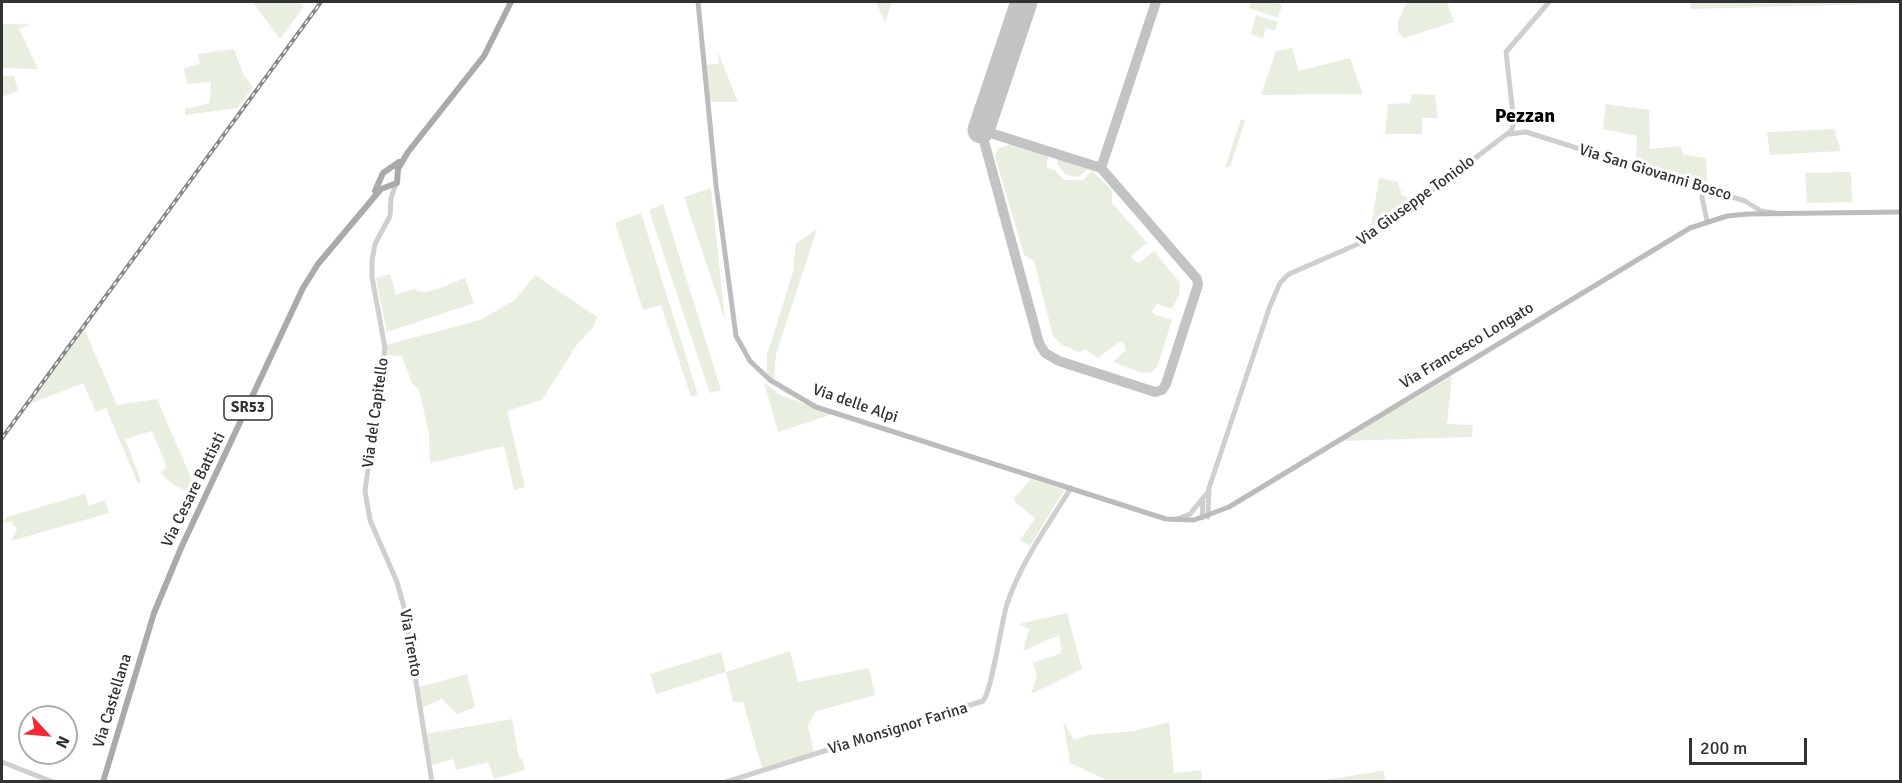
<!DOCTYPE html>
<html>
<head>
<meta charset="utf-8">
<style>
  body { margin:0 }
  #map { position:relative; width:1902px; height:783px; overflow:hidden; background:#fff; font-family:Signika,sans-serif }
  canvas { display:block }
  .frame { position:absolute; inset:0; border:3px solid #323232; pointer-events:none }
  .north { position:absolute; left:18px; top:705px; width:60px; height:60px; box-sizing:border-box; background:#fff; border:2px solid #adadad; border-radius:50%; rotate:116deg; font-size:16px; font-weight:700; line-height:24px; text-align:center; color:#323232 }
  .north::after { content:''; display:block; margin:auto; width:21px; height:27px; background:#f42932; clip-path:polygon(50% 0,100% 100%,50% 72%,0 100%) }
  .scale { position:absolute; left:1689px; top:738px; width:118px; height:27px; box-sizing:border-box; border:3px solid #323232; border-top:0; padding-left:8px; font-size:18px; line-height:21px; white-space:nowrap; color:#323232; -webkit-text-stroke:4px #fff; paint-order:stroke }
</style>
</head>
<body>
<div id="map">
<canvas width="1902" height="783"></canvas>
<div class="frame"></div>
<div class="north">N</div>
<div class="scale">200 m</div>
</div>
<script>
const ctx = document.querySelector('canvas').getContext('2d');
ctx.lineJoin = 'round';
function paint(path, color) { ctx.fillStyle = color; ctx.fill(path, 'evenodd'); }
function strokePath(path, color, width, dash) { ctx.strokeStyle = color; ctx.lineWidth = width; ctx.lineCap = dash ? 'butt' : 'round'; ctx.setLineDash(dash || []); ctx.stroke(path); }
function label(font, color, halo, rows, align = 'center') {
  ctx.font = font + ' Signika,sans-serif'; ctx.lineWidth = 6; ctx.setLineDash([]); ctx.textBaseline = 'middle'; ctx.strokeStyle = halo; ctx.fillStyle = color; for (const [text, x, y, turn = 0] of rows) {
    ctx.save(); ctx.translate(x, y); ctx.rotate((+turn || 0) * Math.PI / 180); ctx.textAlign = isNaN(turn) ? turn : align; if (halo) ctx.strokeText(text, 0, 0); ctx.fillText(text, 0, 0); ctx.restore();
  }
}
paint(new Path2D(`
  M 253,2 L 300,2 L 304,6 L 280,39 Z
  M 876,2 L 892,2 L 885,22 Z
  M 1251,2 L 1276,2 L 1282,5 L 1278,18 L 1249,8 Z
  M 1407,2 L 1447,2 L 1454,22 L 1404,38 L 1398,32 L 1398,21 Z
  M 1690,2 L 1880,2 L 1880,4 L 1691,9 Z
  M 1256,15 L 1278,22 L 1275,31 L 1266,28 L 1263,38 L 1251,34 Z
  M 2,24 L 29,24 L 19,29 L 38,69 L 2,68 Z
  M 1292,48 L 1299,71 L 1350,58 L 1363,94 L 1261,95 L 1276,51 Z
  M 234,49 L 244,76 L 253,87 L 237,108 L 185,115 L 185,109 L 210,103 L 211,82 L 187,84 L 184,68 L 200,64 L 198,54 Z
  M 718,52 L 738,102 L 709,102 L 707,65 L 719,63 Z
  M 2,76 L 14,76 L 18,91 L 2,97 Z
  M 1412,94 L 1435,95 L 1438,118 L 1422,118 L 1422,134 L 1385,134 L 1388,104 L 1410,103 Z
  M 1606,104 L 1649,110 L 1650,149 L 1680,146 L 1684,155 L 1706,158 L 1708,190 L 1636,164 L 1637,136 L 1603,129 Z
  M 1241,119 L 1245,121 L 1230,167 L 1225,168 Z
  M 1834,129 L 1841,151 L 1770,155 L 1767,132 Z
  M 1011,144 L 1048,156 L 1047,168 L 1055,170 L 1064,180 L 1083,180 L 1092,171 L 1112,190 L 1112,203 L 1147,243 L 1132,255 L 1132,259 L 1139,263 L 1154,251 L 1180,283 L 1179,295 L 1172,309 L 1157,304 L 1152,311 L 1154,314 L 1172,320 L 1158,365 L 1152,372 L 1143,373 L 1113,362 L 1126,350 L 1123,342 L 1119,342 L 1098,358 L 1085,349 L 1079,352 L 1062,345 L 1053,336 L 1034,261 L 1024,255 L 995,156 L 999,148 Z
  M 1057,159 L 1087,169 L 1079,177 L 1066,175 L 1058,166 Z
  M 1851,172 L 1852,202 L 1807,203 L 1805,173 Z
  M 1379,178 L 1398,182 L 1402,195 L 1414,200 L 1370,232 Z
  M 711,188 L 725,320 L 684,197 Z
  M 663,204 L 721,390 L 710,393 L 649,210 Z
  M 641,213 L 698,395 L 691,397 L 661,305 L 643,310 L 615,223 Z
  M 817,229 L 776,354 L 774,381 L 767,376 L 767,355 L 793,272 L 796,243 Z
  M 390,274 L 396,295 L 414,289 C 426,298 452,282 465,278 L 474,303 L 387,332 L 376,278 Z
  M 535,275 L 597,317 L 594,326 L 576,346 L 542,400 L 507,411 L 525,487 L 514,490 L 504,446 L 430,463 L 429,434 L 419,390 L 412,383 L 402,356 L 386,355 L 386,345 L 480,320 L 515,300 Z
  M 84,328 L 117,405 L 157,399 L 198,494 C 181,489 171,486 161,472 L 167,467 L 152,431 L 125,439 L 141,481 L 138,484 L 106,408 L 96,412 L 83,383 L 27,405 Z
  M 1452,376 L 1447,424 L 1473,425 L 1472,437 L 1341,441 Z
  M 764,382 L 780,395 L 833,414 L 778,432 Z
  M 1031,479 L 1064,490 L 1030,546 L 1020,540 L 1035,518 L 1016,503 L 1014,498 Z
  M 85,494 L 89,506 L 105,500 L 109,513 L 11,541 L 17,529 L 11,521 L 2,523 L 7,517 Z
  M 1067,613 L 1082,669 L 1031,694 L 1037,675 L 1033,663 L 1062,653 L 1059,635 L 1023,651 L 1029,629 L 1019,624 Z
  M 790,651 L 798,682 L 869,668 L 875,695 L 815,712 L 808,726 L 814,752 L 762,768 L 743,702 L 733,702 L 726,672 L 656,694 L 650,674 L 721,652 L 726,672 Z
  M 467,674 L 475,707 L 457,714 L 442,699 L 422,708 L 419,687 Z
  M 512,719 L 519,758 L 522,759 L 525,770 L 494,779 L 488,762 L 456,770 L 453,759 L 432,765 L 426,734 Z
  M 1063,721 L 1074,740 L 1088,735 L 1134,731 L 1169,722 L 1174,773 L 1201,770 L 1202,781 L 1108,781 L 1070,763 Z
  M 1383,770 L 1386,781 L 1317,781 L 1375,772 Z`), '#e8efe0');
strokePath(new Path2D(`
  M 981,130 L 1039,343 L 1045,353 L 1059,361 L 1155,392 L 1162,390 L 1166,384 L 1198,285 L 1197,279 L 1101,168
  M 981,130 L 1101,168 L 1156,2`), '#c3c3c3', 10);
strokePath(new Path2D(`
  M 981,130 L 1024,2`), '#c3c3c3', 27);
strokePath(new Path2D(`
  M 1509,134 L 1526,132 L 1745,201 L 1761,211 L 1782,214
  M 396,184 L 391,198 L 390,216 L 375,244 L 372,261 L 372,277 L 385,348 L 365,491 L 370,520 L 397,582 L 404,607 L 432,782
  M 1705,189 L 1702,197 L 1707,221
  M 1208,517 L 1209,488 L 1270,306 L 1280,283 L 1289,274 L 1365,241 L 1511,131 L 1514,123 L 1506,52 L 1549,2
  M 1202,518 L 1203,501
  M 1177,519 L 1190,514 L 1208,492
  M 2,762 L 53,782
  M 726,782 L 983,701 C 992,691 1001,623 1007,604 C 1020,564 1049,523 1071,488`), '#cfcfcf', 5);
strokePath(new Path2D(`
  M 698,2 L 716,185 L 736,336 L 750,361 L 770,380 L 816,407 L 1166,519 L 1194,520 L 1229,507 L 1690,228 L 1727,216 L 1747,214 L 1900,212`), '#bcbcbc', 5);
strokePath(new Path2D(`
  M 375,191 L 383,173 L 399,162
  M 103,782 L 154,613 L 181,548 L 303,288 L 318,264 L 381,189 L 397,183 L 398,169 L 408,152 L 484,56 L 511,2`), '#aaa', 6);
const rail = new Path2D(`
  M 2,438 L 321,2`);
strokePath(rail, '#878787', 4);
strokePath(rail, '#fff', 1.5, [4.5]);
for (const [x, y, w] of [
  [248,408,48]
]) { const box = new Path2D(); box.roundRect(x - w / 2, y - 12, w, 24, 4.5); ctx.fillStyle = '#fff'; ctx.fill(box); strokePath(box, '#323232', 1.5); }
label('bold 15px', '#323232', null, [
  ["SR53",248,408]
]);
label('16px', '#323232', '#fff', [
  ["Via San Giovanni Bosco",1655,173,17],
  ["Via Giuseppe Toniolo",1416,201,-36],
  ["Via Francesco Longato",1467,346,-31],
  ["Via delle Alpi",855,404,19],
  ["Via del Capitello",376,413,-82],
  ["Via Cesare Battisti",194,490,-64],
  ["Via Trento",410,643,80],
  ["Via Castellana",113,701,-73],
  ["Via Monsignor Farina",898,729,-17]
]);
label('bold 20px', '#000', '#fff', [
  ["Pezzan",1525,117]
]);
</script>
</body>
</html>
